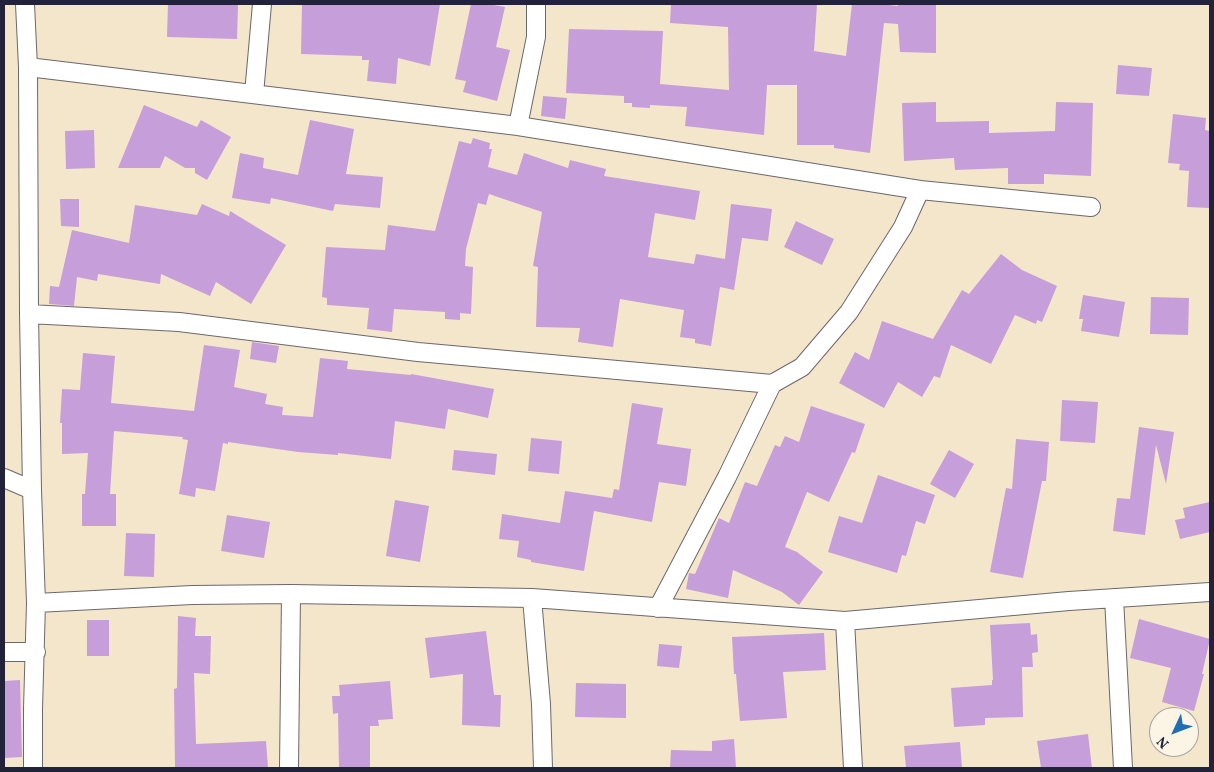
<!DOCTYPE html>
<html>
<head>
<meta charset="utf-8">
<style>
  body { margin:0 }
  #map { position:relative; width:1214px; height:772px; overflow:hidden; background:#f4e6cb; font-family:Vollkorn,serif }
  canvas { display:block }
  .frame { position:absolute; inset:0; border:5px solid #22223b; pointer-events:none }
  .north { position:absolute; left:1149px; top:707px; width:50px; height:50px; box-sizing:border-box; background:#fcf5e5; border:1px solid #a5a1a1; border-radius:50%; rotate:227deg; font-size:14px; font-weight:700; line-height:20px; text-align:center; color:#22223b }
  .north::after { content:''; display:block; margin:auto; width:18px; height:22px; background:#1f6fb2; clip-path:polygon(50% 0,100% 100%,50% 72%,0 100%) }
</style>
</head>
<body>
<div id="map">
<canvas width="1214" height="772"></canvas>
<div class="frame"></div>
<div class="north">N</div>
</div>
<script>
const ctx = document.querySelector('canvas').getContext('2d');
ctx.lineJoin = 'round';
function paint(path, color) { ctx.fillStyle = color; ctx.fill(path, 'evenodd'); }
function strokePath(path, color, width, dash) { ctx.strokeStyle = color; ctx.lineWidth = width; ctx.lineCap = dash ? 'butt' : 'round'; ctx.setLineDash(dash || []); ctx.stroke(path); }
paint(new Path2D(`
  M 168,4 L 238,5 L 237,39 L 167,37 Z
  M 302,4 L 440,4 L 430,66 L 398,58 L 396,84 L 367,81 L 369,60 L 362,60 L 362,56 L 301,54 Z
  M 471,4 L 488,4 L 505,7 L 496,47 L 510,50 L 497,101 L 463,92 L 466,81 L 455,79 Z
  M 671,4 L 817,4 L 814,51 L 846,56 L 852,4 L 879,4 L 898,6 L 898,4 L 936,4 L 936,53 L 900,52 L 898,24 L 884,23 L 870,153 L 834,148 L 834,145 L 797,145 L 797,85 L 767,85 L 764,135 L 685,126 L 687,107 L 650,105 L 650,108 L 632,107 L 632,103 L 624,103 L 624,96 L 566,93 L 569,29 L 663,31 L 660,84 L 729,90 L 728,27 L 670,23 Z
  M 1118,65 L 1152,68 L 1149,96 L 1116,94 Z
  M 543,96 L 567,98 L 565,119 L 541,116 Z
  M 936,102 L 936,122 L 989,121 L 989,133 L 1055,131 L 1056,102 L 1093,103 L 1091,176 L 1044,174 L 1044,184 L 1008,184 L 1008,168 L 955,170 L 954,158 L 904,161 L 902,103 Z
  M 144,105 L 197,127 L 201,120 L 231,137 L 207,180 L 195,173 L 195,168 L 185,168 L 165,156 L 160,168 L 118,168 Z
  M 1173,114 L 1206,118 L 1205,130 L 1210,131 L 1210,208 L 1187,207 L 1189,171 L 1179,170 L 1180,164 L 1168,163 Z
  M 310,120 L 354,129 L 346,174 L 383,177 L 380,208 L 335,204 L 333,211 L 271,198 L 270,204 L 232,198 L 240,153 L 264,158 L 263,168 L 298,175 Z
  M 94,130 L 95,168 L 66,169 L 65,131 Z
  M 473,138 L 490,143 L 489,149 L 492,149 L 488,167 L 517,175 L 524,153 L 568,168 L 570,160 L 606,169 L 604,176 L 700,191 L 695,220 L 655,213 L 648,257 L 694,264 L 696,254 L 725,259 L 731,204 L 772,209 L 768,241 L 742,238 L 734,290 L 720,287 L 711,346 L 695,343 L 695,339 L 680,337 L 684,310 L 620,299 L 613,347 L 578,342 L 580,328 L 536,327 L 538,267 L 533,266 L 542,212 L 489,194 L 486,205 L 478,203 L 466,249 L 465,266 L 473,267 L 471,314 L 460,313 L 460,320 L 445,319 L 445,312 L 394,309 L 392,332 L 367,329 L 369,308 L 327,305 L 327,298 L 322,297 L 326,247 L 385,250 L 388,225 L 435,231 L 459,141 L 471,144 Z
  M 60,199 L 79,199 L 79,227 L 61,226 Z
  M 202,204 L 229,216 L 230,211 L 286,245 L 251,304 L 216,282 L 210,296 L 161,274 L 160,284 L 98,274 L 97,281 L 77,277 L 74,306 L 49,304 L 50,286 L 59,287 L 72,230 L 129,243 L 135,205 L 197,215 Z
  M 796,221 L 834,239 L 822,265 L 784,247 Z
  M 1001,254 L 1022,270 L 1057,286 L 1042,322 L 1037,320 L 1036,324 L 1015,315 L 991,364 L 951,345 L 940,378 L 934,376 L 922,397 L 898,382 L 884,408 L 839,383 L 855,352 L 869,360 L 882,321 L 933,339 L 962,290 L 969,294 Z
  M 1083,295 L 1125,302 L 1119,337 L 1081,331 L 1083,319 L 1079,319 Z
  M 1151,297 L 1189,298 L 1188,335 L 1150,334 Z
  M 252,342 L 279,346 L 276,363 L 250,359 Z
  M 204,345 L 240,350 L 234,387 L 267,394 L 265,404 L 283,407 L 282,415 L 313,417 L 320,358 L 348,361 L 347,369 L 411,375 L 411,374 L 494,389 L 488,418 L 448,409 L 445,429 L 395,421 L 391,459 L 338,453 L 338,455 L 298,452 L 228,442 L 228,444 L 223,443 L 215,491 L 196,488 L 195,497 L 179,494 L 188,440 L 182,439 L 183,437 L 114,431 L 110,494 L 116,494 L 116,526 L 82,526 L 82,494 L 85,494 L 88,453 L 62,454 L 62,423 L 60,423 L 62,389 L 80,390 L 83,353 L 115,356 L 111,403 L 194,411 Z
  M 1062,400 L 1098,402 L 1095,443 L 1060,441 Z
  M 632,403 L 663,408 L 657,444 L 691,449 L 686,486 L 659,482 L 652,522 L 594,511 L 584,571 L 531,562 L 531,560 L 517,557 L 519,541 L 499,539 L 502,514 L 560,523 L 565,491 L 612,498 L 614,489 L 619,490 Z
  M 811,406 L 865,424 L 855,453 L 852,452 L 829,502 L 807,492 L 785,547 L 797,552 L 823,572 L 799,605 L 782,592 L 733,570 L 728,598 L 686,589 L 689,573 L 695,574 L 719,518 L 729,523 L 745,482 L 757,486 L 775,445 L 780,447 L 785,436 L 799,442 Z
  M 1139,427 L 1174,432 L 1166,484 L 1156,445 L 1145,535 L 1113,531 L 1117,498 L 1130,499 Z
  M 531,438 L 562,441 L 559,474 L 528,471 Z
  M 1016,439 L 1049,442 L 1046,481 L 1042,481 L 1023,578 L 990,572 L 1006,488 L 1012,489 Z
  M 454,450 L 497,454 L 495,475 L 452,470 Z
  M 949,450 L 974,464 L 955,498 L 930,484 Z
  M 878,475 L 935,495 L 925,524 L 916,521 L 906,556 L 902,555 L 897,573 L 828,552 L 839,516 L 862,523 Z
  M 395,500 L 429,506 L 420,562 L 386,556 Z
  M 1210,502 L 1210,532 L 1180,539 L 1175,520 L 1185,518 L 1183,508 Z
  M 227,515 L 270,522 L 264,558 L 221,551 Z
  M 126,533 L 155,534 L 154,577 L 124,576 Z
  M 178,616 L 196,618 L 195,636 L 211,636 L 210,674 L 194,673 L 196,744 L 266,741 L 268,768 L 175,768 L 174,689 L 177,688 Z
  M 1139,619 L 1210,639 L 1202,674 L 1204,674 L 1194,711 L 1162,702 L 1171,668 L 1130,658 Z
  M 87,620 L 109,620 L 109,656 L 87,656 Z
  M 1030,623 L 1031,635 L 1037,634 L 1038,652 L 1032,653 L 1033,667 L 1022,667 L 1023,717 L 985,718 L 985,725 L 954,727 L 951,688 L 992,685 L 992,680 L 993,680 L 990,625 Z
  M 486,631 L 494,695 L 501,695 L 500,727 L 462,725 L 463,674 L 430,678 L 425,638 Z
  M 824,633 L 826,670 L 783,672 L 787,718 L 740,721 L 736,674 L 734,674 L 732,637 Z
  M 659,644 L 682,646 L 679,668 L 657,666 Z
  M 20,680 L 22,757 L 4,758 L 4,681 Z
  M 390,681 L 393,719 L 378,720 L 379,726 L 370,726 L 370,768 L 339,768 L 338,713 L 333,714 L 332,696 L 340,696 L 339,685 Z
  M 576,683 L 626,684 L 626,718 L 575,717 Z
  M 1088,734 L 1092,768 L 1041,768 L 1037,741 Z
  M 734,739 L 736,768 L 670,768 L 671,750 L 712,751 L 712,741 Z
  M 960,742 L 962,768 L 906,768 L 904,746 Z`), '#c69ed9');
const minor = new Path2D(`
  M 25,4 L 28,67 L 29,314 L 32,490 L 36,603 L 33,709 L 33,768
  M 28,67 L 518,126 L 920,190 L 1091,207
  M 254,94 L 262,4
  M 518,126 L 536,37 L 536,4
  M 29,314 L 179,322 L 418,352 L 772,384
  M 4,478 L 32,490
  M 532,598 L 541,704 L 543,768
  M 1114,598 L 1123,768
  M 36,603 L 192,595 L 291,594 L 532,598 L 845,621 L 1069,601 L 1210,592
  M 658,608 L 727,477 L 772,384 L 802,367 L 849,312 L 903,227 L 920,190
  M 845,621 L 853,768
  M 4,652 L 36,652
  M 289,768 L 291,594`);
strokePath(minor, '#6c676d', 20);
strokePath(minor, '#fff', 18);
</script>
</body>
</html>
